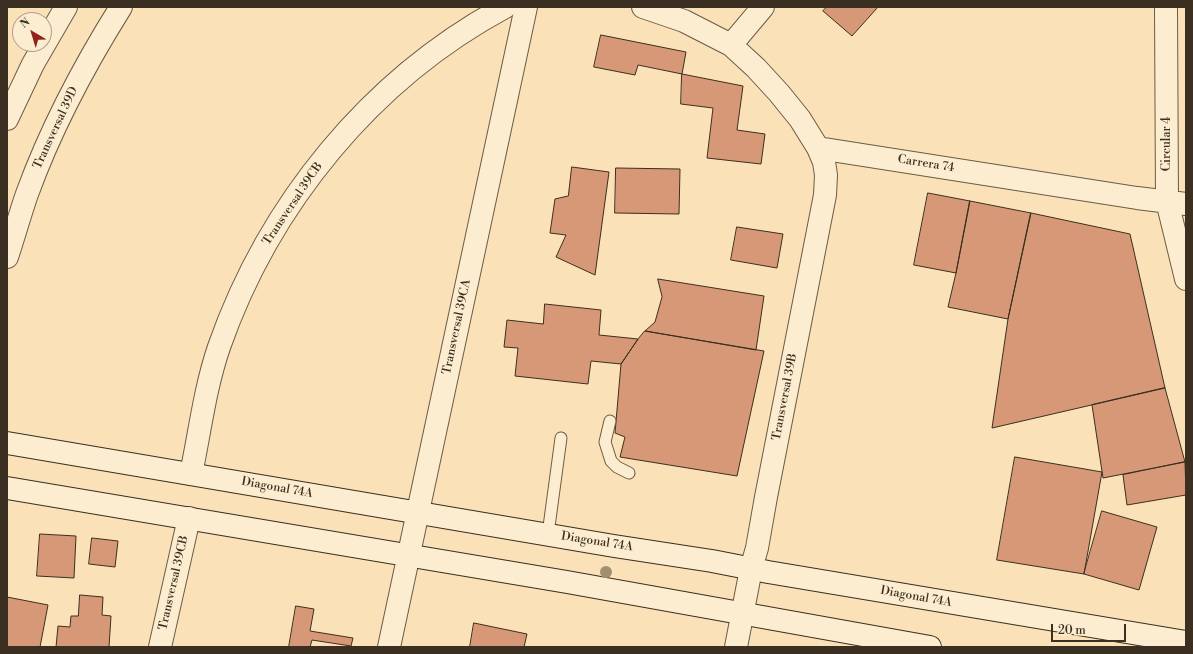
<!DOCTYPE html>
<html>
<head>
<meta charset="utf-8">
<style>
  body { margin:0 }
  #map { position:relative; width:1193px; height:654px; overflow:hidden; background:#fbe1b7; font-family:"Libre Bodoni",serif }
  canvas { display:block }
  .frame { position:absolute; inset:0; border:8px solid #3a2f20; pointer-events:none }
  .north { position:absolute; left:12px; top:12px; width:40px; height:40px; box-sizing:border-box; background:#fcecd0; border:1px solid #aea08a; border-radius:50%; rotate:322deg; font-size:11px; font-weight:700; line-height:16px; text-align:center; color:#3a2f20 }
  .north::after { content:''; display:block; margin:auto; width:14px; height:18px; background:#8f2418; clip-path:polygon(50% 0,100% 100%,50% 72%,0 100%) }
  .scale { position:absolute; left:1051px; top:624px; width:75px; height:18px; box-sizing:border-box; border:2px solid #3a2f20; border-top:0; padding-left:5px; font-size:12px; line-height:14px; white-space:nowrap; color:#3a2f20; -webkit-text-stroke:3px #fcecd0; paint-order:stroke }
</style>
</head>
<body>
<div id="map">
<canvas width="1193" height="654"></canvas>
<div class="frame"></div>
<div class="north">N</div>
<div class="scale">20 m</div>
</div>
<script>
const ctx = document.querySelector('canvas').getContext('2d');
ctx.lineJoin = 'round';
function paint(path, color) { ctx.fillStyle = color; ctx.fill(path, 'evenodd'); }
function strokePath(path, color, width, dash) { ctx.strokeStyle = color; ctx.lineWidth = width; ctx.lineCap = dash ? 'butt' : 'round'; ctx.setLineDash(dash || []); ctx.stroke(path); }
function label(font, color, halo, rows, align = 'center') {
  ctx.font = font + ' "Libre Bodoni",serif'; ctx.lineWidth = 4; ctx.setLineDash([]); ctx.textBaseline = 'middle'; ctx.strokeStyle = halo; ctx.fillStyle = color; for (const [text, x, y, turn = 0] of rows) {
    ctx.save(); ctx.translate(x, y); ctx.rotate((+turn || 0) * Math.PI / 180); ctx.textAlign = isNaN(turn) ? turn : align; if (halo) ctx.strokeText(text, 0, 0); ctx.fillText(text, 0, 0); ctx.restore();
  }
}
const building = new Path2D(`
  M 827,7 L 878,7 L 852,36 L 823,11 Z
  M 601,35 L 686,52 L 682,74 L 638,65 L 635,75 L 594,67 Z
  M 682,74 L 743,86 L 737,130 L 765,134 L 761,164 L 707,158 L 713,108 L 681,104 Z
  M 572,167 L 609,172 L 595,275 L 556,257 L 566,235 L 550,233 L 555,199 L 568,196 Z
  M 616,168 L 680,169 L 679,214 L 615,213 Z
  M 928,193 L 970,201 L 956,273 L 914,265 Z
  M 970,201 L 1031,213 L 1008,319 L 948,307 L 956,273 Z
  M 1031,213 L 1130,234 L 1165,388 L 992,428 L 1008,319 Z
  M 737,227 L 783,234 L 777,268 L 731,260 Z
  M 658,279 L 764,296 L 756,350 L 645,331 L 655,322 L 662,297 Z
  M 545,304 L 601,310 L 599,335 L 638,339 L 621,364 L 591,361 L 588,384 L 515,376 L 518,348 L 504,347 L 507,320 L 543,324 Z
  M 645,331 L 764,351 L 737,476 L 620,457 L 625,437 L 615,433 L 621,364 L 638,339 Z
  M 1165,388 L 1185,462 L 1103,478 L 1092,405 Z
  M 1015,457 L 1102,472 L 1084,574 L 997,560 Z
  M 1185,462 L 1186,495 L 1127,505 L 1123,475 Z
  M 1102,511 L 1157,527 L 1139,590 L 1084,574 Z
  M 40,534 L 76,536 L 74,578 L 37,576 Z
  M 92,538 L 118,541 L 115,567 L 89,564 Z
  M 80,595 L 103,597 L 102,615 L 111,616 L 109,647 L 56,647 L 58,626 L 70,627 L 71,616 L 78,616 Z
  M 7,597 L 48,605 L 40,647 L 7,647 Z
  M 296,606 L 314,609 L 310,631 L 353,638 L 351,646 L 312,640 L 310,647 L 289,647 Z
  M 474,623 L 527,634 L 524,647 L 470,647 Z`);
paint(building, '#d79877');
strokePath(building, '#3a2f20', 1);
const service = new Path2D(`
  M 610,421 L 605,442 L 611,461 L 617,467 L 629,473
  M 548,534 L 561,438`);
const minor = new Path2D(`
  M 643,7 L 684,21 L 731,45 L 756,68 L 779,93 L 800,119 L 818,148 L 824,162 L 826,175 L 825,195 L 766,497 L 757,548 L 751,569 L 736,647
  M 1166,7 L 1167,201 L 1186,279
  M 731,45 L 763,7
  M 818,148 L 1137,198 L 1186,204
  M 191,474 C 200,431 205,388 219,347 C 269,204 371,79 505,7
  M 160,647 L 189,518`);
const tertiary = new Path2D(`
  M 7,119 L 33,64 L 66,7
  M 7,257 C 14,236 20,214 27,194 C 51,128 84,66 121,7
  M 389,647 L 526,7`);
const secondary = new Path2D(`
  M 7,443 L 614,546 L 712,561 L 768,572 L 1186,642
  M 7,488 L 567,582 L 930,647`);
strokePath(service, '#6a5c46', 13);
strokePath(minor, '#6a5c46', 24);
strokePath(tertiary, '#6a5c46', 24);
strokePath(secondary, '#3a2f20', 24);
strokePath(service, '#fcecd0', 11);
strokePath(minor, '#fcecd0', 22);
strokePath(tertiary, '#fcecd0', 22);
strokePath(secondary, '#fcecd0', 22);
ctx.fillStyle = '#a08f70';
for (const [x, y] of [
  [606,572]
]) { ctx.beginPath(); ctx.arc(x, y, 6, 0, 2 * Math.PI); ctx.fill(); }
label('12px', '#3a2f20', '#fcecd0', [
  ["Transversal 39D",56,128,-65],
  ["Circular 4",1167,144,-90],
  ["Carrera 74",926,164,9],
  ["Transversal 39CB",293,204,-56],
  ["Transversal 39CA",457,327,-78],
  ["Transversal 39B",785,397,-79],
  ["Diagonal 74A",277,488,10],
  ["Diagonal 74A",597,542,9],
  ["Transversal 39CB",174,583,-77],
  ["Diagonal 74A",916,597,10]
]);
</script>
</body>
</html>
